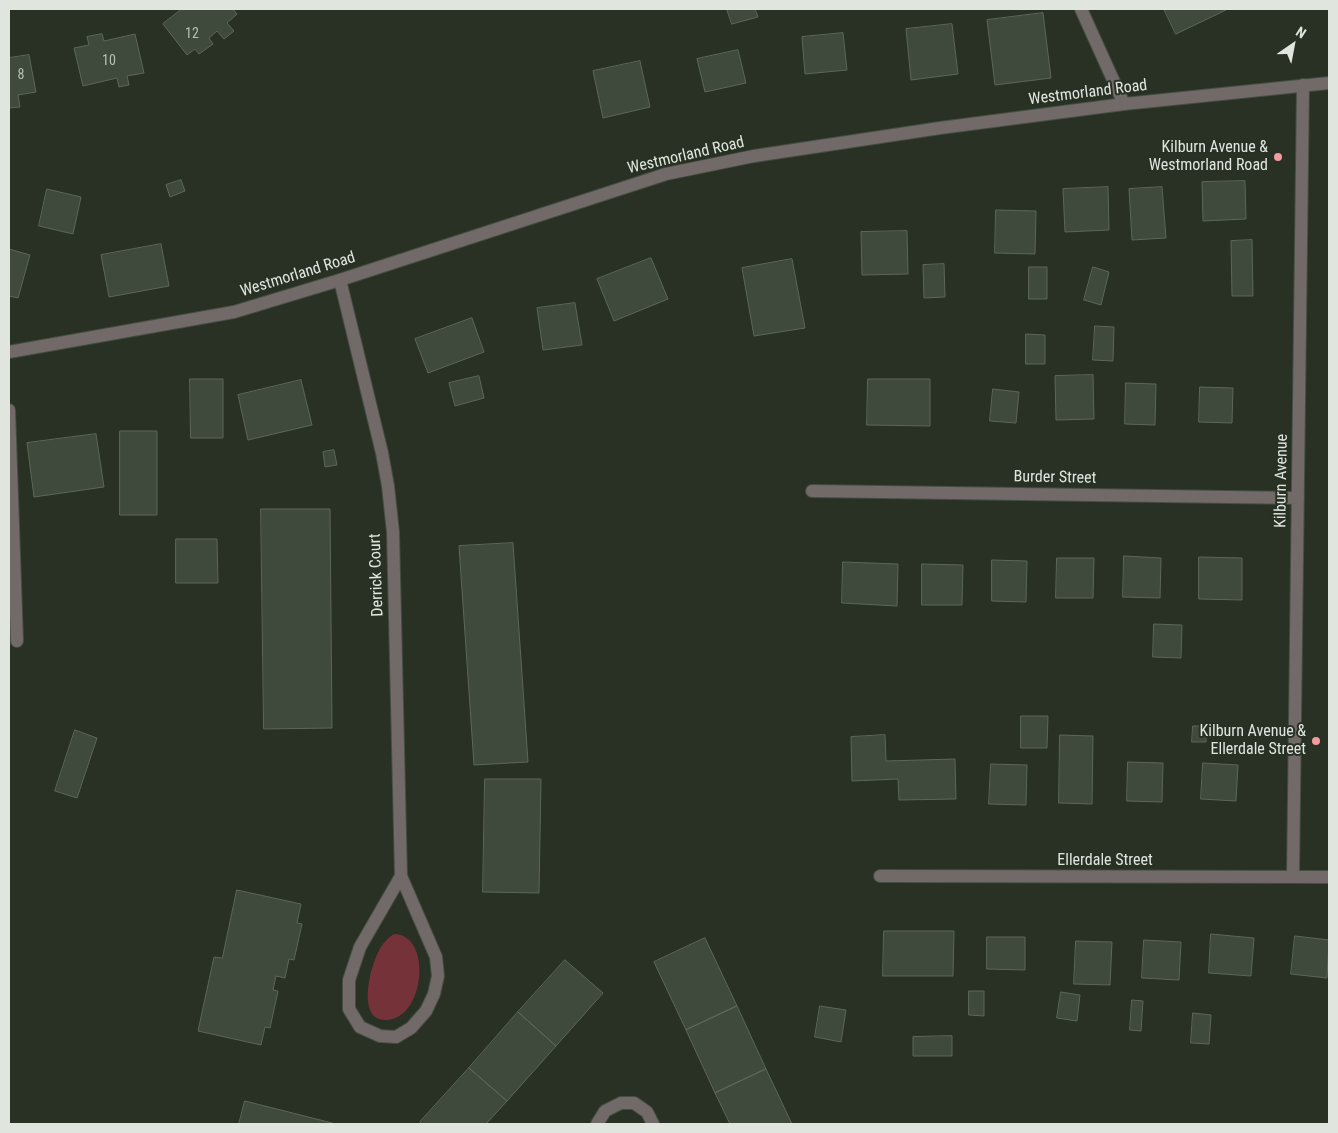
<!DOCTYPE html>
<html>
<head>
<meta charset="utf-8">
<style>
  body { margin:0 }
  #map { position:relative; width:1338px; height:1133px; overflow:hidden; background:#283124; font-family:"Roboto Condensed",sans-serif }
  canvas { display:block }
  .frame { position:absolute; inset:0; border:10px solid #e0e6de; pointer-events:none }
  .north { position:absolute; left:1268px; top:20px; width:50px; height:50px; -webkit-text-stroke:4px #283124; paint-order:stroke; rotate:33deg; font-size:14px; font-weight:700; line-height:20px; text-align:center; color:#e0e6de }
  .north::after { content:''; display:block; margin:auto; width:18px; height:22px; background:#e0e6de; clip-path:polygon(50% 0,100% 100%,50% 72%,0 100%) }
</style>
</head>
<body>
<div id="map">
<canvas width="1338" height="1133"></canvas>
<div class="frame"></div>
<div class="north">N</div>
</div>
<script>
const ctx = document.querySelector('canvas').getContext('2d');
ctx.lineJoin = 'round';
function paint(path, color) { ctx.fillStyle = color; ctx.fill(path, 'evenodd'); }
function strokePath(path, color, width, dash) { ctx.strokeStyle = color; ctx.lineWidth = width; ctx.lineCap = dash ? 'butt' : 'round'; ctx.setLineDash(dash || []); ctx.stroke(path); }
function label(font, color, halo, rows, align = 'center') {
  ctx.font = font + ' "Roboto Condensed",sans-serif'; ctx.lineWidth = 4; ctx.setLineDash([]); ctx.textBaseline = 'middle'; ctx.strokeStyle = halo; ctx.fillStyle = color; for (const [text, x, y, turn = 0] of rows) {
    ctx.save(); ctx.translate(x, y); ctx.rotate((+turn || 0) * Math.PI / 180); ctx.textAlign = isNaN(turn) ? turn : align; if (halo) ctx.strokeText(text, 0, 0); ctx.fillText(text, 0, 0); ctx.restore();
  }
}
paint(new Path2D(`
  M 394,934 C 432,934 426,1019 386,1020 C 355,1021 371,962 381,947 C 384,942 389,937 394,934 Z`), '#753339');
const building = new Path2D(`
  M 182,9 L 233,9 L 237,14 L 227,23 L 234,31 L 224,39 L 217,31 L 209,38 L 213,44 L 199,54 L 195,49 L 187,55 L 163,24 Z
  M 727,9 L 755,9 L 758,17 L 732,24 Z
  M 1164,9 L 1228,9 L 1176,34 Z
  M 1043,13 L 1051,78 L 995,85 L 987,20 Z
  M 952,24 L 958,74 L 911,80 L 906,29 Z
  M 843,33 L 847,70 L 805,74 L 802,37 Z
  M 102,34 L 104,41 L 135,34 L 144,73 L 127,76 L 129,85 L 119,87 L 117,78 L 83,86 L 74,48 L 89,45 L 87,37 Z
  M 738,50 L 746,83 L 705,92 L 697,59 Z
  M 29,55 L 36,92 L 18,95 L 20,107 L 9,108 L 9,58 Z
  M 640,61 L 650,107 L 603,118 L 593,71 Z
  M 181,180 L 185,191 L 170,197 L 166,185 Z
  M 1245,181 L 1246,219 L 1203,221 L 1202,182 Z
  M 1108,187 L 1109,230 L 1065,232 L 1063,189 Z
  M 1162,187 L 1166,238 L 1132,240 L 1129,189 Z
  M 47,189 L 81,197 L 73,234 L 39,226 Z
  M 996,210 L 1036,211 L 1035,254 L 995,253 Z
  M 907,231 L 908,274 L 862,275 L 861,232 Z
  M 1252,240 L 1253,296 L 1232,296 L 1231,241 Z
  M 161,244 L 169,286 L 109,297 L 101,255 Z
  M 9,249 L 30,255 L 18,298 L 9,296 Z
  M 651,258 L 668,299 L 614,321 L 597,279 Z
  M 792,259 L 805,328 L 754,336 L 742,268 Z
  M 944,264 L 945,297 L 924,298 L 923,265 Z
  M 1029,267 L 1047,267 L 1047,299 L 1029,299 Z
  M 1093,267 L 1109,272 L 1101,305 L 1084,300 Z
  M 575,303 L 582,345 L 543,350 L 537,308 Z
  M 472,318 L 484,352 L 428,373 L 415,339 Z
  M 1095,326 L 1114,327 L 1113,361 L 1093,360 Z
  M 1026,334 L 1045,335 L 1045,364 L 1026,364 Z
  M 1093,375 L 1094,419 L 1056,420 L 1055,376 Z
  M 479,376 L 484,398 L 455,406 L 449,383 Z
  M 190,379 L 223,379 L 223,438 L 191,438 Z
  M 868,379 L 930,379 L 930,426 L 867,425 Z
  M 301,380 L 312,425 L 248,440 L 238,395 Z
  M 1126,383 L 1156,384 L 1155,425 L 1125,424 Z
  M 1200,387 L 1233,388 L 1232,423 L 1199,422 Z
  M 993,389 L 1019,392 L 1016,423 L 990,421 Z
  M 120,431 L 157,431 L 157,515 L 120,515 Z
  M 96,434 L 104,487 L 34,497 L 27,443 Z
  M 334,450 L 337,465 L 325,467 L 323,452 Z
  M 261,509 L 330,509 L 332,728 L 264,729 Z
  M 176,539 L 217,539 L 218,583 L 176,583 Z
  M 513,543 L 528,762 L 474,765 L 459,546 Z
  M 1124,556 L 1161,558 L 1160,598 L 1123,597 Z
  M 1199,557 L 1242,558 L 1242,600 L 1199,599 Z
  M 1057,558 L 1094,558 L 1093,598 L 1056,598 Z
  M 992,560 L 1027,561 L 1026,602 L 992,601 Z
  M 843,562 L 898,564 L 897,606 L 842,603 Z
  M 922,564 L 963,565 L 962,605 L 922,605 Z
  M 1154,624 L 1182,625 L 1181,658 L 1153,657 Z
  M 1021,716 L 1048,716 L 1047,748 L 1021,748 Z
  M 1193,726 L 1206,726 L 1206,742 L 1192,742 Z
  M 75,730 L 97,738 L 77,798 L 55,791 Z
  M 885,735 L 886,761 L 955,759 L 956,799 L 899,800 L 898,779 L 852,781 L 851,737 Z
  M 1060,735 L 1093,736 L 1092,804 L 1059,803 Z
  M 1128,762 L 1163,763 L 1162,802 L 1127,801 Z
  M 1203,763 L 1238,765 L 1236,801 L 1201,799 Z
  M 991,764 L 1027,765 L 1026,805 L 989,804 Z
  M 485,779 L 541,779 L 539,893 L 483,892 Z
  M 237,890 L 301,904 L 297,923 L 302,924 L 294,960 L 289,959 L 285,978 L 276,976 L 273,990 L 278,991 L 270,1028 L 265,1027 L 261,1045 L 198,1031 L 214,957 L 222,958 Z
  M 884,931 L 954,931 L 953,976 L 883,976 Z
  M 1211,934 L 1254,938 L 1251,976 L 1209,973 Z
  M 1295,936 L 1329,940 L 1327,978 L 1291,974 Z
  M 987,937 L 1025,937 L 1025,970 L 987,969 Z
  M 705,938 L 737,1006 L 686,1030 L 654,962 Z
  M 1144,940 L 1181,942 L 1179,980 L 1142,978 Z
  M 1076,941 L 1112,942 L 1110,985 L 1074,984 Z
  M 565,960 L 603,993 L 556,1046 L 518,1012 Z
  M 969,991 L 984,991 L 984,1016 L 969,1015 Z
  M 1061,992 L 1080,995 L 1077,1021 L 1057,1018 Z
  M 1132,1000 L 1143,1001 L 1141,1031 L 1130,1030 Z
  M 737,1006 L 766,1069 L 715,1093 L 686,1030 Z
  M 820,1006 L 846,1010 L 841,1042 L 815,1037 Z
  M 518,1012 L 556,1046 L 507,1101 L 469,1068 Z
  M 1193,1013 L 1211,1015 L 1209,1044 L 1191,1043 Z
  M 952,1036 L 952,1056 L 913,1056 L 913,1037 Z
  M 469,1068 L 507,1101 L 486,1124 L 422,1124 L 420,1122 Z
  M 766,1069 L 792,1124 L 730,1124 L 715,1093 Z
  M 245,1101 L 336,1124 L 239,1124 Z`);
paint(building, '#404a3c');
strokePath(building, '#5c6758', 1);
const service = new Path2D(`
  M 9,410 L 17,641`);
const minor = new Path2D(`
  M 1081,9 L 1124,104
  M 340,280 L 382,453 L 388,486 L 393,532 L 401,876 L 436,957 L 438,976 L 434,994 L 426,1011 L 411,1028 L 396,1037 L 380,1036 L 360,1027 L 349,1009 L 349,980 L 360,947 L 401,876
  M 812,491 L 1298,498
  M 880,876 L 1329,877
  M 1293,877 L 1303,85
  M 597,1124 L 605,1111 L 621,1103 L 634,1103 L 647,1112 L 653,1124`);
const tertiary = new Path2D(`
  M 9,352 L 234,312 L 340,280 L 666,174 L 754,156 L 940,128 L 1124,104 L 1329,83`);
strokePath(service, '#454e42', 14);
strokePath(minor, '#454e42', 14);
strokePath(tertiary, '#454e42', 14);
strokePath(service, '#726969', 12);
strokePath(minor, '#726969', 12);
strokePath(tertiary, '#726969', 12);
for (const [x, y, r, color] of [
  [1278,157,5,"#f49b9f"],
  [1316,741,5,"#f49b9f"]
]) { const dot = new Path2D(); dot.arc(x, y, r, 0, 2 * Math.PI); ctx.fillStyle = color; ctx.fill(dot); strokePath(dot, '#283124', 2); }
label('14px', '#b8bfb6', null, [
  ["12",192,34],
  ["10",109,61],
  ["8",21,75]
]);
label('16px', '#e0e6de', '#283124', [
  ["Westmorland Road",1088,93,-7],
  ["Westmorland Road",686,156,-13],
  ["Westmorland Road",298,275,-17],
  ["Burder Street",1055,478,1],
  ["Kilburn Avenue",1282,481,-89],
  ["Derrick Court",377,575,-92],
  ["Ellerdale Street",1105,861]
]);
label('16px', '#e0e6de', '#283124', [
  ["Kilburn Avenue &",1268,148],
  ["Westmorland Road",1268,166],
  ["Kilburn Avenue &",1306,732],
  ["Ellerdale Street",1306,750]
], 'right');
</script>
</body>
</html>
